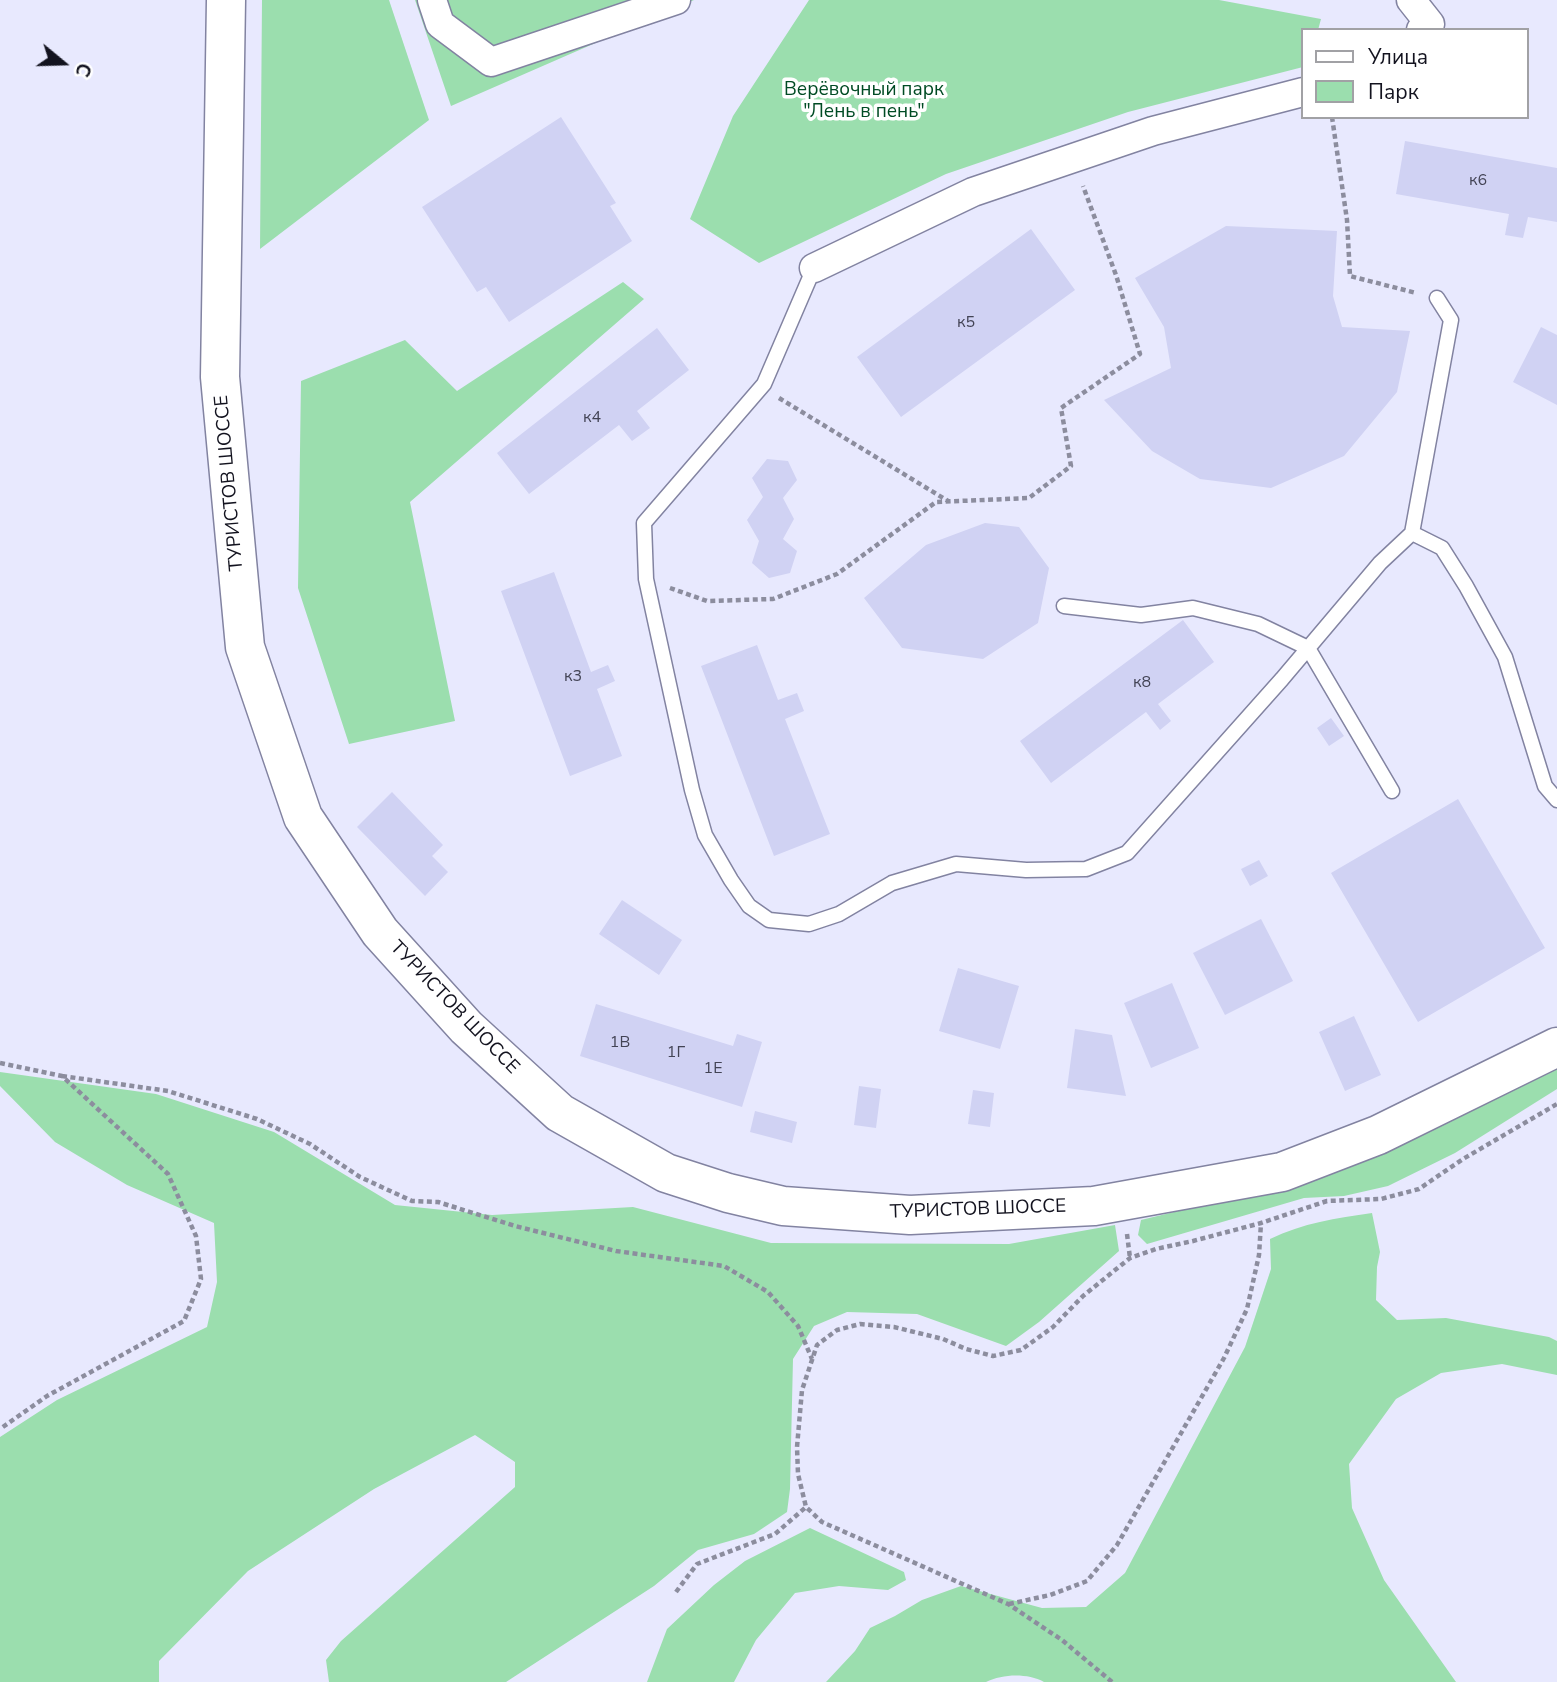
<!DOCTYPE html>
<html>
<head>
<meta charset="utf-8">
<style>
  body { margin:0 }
  #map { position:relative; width:1557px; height:1682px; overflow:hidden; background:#e8e9fe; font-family:"Nunito Sans",sans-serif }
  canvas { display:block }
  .legend { position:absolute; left:1301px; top:28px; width:228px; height:91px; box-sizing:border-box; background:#fff; border:2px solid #a1a1a5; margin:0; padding:9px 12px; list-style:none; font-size:21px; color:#13131f }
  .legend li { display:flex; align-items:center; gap:14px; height:35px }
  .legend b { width:35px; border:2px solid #a1a1a5 }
  .north { position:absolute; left:28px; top:28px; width:70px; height:70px; -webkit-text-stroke:5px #fff; paint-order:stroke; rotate:109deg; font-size:19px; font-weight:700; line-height:28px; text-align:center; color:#13131f }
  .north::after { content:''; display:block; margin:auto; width:24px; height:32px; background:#13131f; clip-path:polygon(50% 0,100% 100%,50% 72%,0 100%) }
</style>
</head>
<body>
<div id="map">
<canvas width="1557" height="1682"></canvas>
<ul class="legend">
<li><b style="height:9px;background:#fff"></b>Улица</li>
<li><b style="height:19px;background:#9bdeae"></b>Парк</li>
</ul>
<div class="north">С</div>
</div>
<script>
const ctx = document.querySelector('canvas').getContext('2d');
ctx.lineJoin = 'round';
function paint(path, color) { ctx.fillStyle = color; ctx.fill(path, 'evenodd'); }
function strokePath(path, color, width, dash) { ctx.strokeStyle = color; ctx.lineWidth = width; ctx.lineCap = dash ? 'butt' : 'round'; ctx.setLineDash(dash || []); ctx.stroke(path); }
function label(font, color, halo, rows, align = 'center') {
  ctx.font = font + ' "Nunito Sans",sans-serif'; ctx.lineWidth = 7; ctx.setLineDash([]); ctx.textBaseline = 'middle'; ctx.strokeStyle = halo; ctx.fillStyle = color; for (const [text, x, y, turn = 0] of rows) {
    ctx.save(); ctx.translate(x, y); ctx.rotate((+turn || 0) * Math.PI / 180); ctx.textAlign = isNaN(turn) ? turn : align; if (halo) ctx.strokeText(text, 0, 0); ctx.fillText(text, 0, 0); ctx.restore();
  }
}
paint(new Path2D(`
  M 262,0 L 389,0 L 429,120 L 260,249 Z
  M 415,0 L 694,0 L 451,106 Z
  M 809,0 L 1219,0 L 1321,19 L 1318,30 L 1303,30 L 1303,67 L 1128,112 L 946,174 L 759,263 L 690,219 L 733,116 Z
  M 623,282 L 644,299 L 410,502 L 455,721 L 349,744 L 298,588 L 301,381 L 405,340 L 457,391 Z
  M 1557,1064 L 1557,1089 L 1455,1153 L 1388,1186 L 1344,1196 L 1304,1198 L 1147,1244 L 1138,1235 L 1141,1220 C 1235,1197 1332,1176 1421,1136 C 1467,1114 1512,1088 1557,1064 Z
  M 0,1072 L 156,1094 L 274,1132 L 395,1205 L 492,1215 L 633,1207 L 771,1243 L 1009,1244 L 1115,1225 L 1119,1251 L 1039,1322 L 1006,1346 L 917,1314 L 847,1312 L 814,1326 L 793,1359 L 790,1489 L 787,1512 L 754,1534 L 698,1550 L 654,1586 L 506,1682 L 329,1682 L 326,1660 L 341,1641 L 515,1487 L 515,1462 L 475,1435 L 374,1489 L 248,1571 L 159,1661 L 159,1682 L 0,1682 L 0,1437 L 57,1400 L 207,1327 L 217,1282 L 214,1223 L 127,1185 L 55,1142 L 0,1086 Z
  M 1372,1213 L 1380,1252 L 1377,1267 L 1376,1300 L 1397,1320 L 1446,1318 L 1549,1337 L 1557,1341 L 1557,1375 L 1502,1364 L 1441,1373 L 1396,1399 L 1349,1464 L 1352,1508 L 1384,1580 L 1456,1682 L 1044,1682 C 1027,1673 1003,1674 986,1682 L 826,1682 L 855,1651 L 870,1628 L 895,1616 L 922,1600 L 961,1586 L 1042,1608 L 1086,1607 L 1125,1573 L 1245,1347 L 1271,1269 L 1270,1239 C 1303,1223 1336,1218 1372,1213 Z
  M 810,1528 L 904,1572 L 906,1580 L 888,1590 L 839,1586 L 795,1593 L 756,1640 L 734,1682 L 647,1682 L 667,1629 L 714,1585 L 745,1561 Z`), '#9bdeae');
paint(new Path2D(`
  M 561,117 L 616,203 L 610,206 L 632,241 L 509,322 L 486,287 L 477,292 L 422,207 Z
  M 1405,141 L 1557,168 L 1557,222 L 1528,217 L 1523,238 L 1505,235 L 1509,214 L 1396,194 Z
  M 1226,226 L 1337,231 L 1333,296 L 1342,327 L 1410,331 L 1397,392 L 1344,456 L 1271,488 L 1200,479 L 1152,451 L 1104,400 L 1171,368 L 1164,327 L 1135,278 Z
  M 1031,229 L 1075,290 L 901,417 L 857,357 Z
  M 1541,327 L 1557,335 L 1557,405 L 1513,382 Z
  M 657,328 L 689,370 L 637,411 L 650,428 L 632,441 L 619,425 L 529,494 L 497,453 Z
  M 767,459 L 788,461 L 797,480 L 783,498 L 794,519 L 783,539 L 797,551 L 790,573 L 769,578 L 752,563 L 759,541 L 747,520 L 763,497 L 752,478 Z
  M 985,523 L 1019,527 L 1049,568 L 1038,623 L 983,659 L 902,648 L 864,598 L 926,545 Z
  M 554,572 L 591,672 L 608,665 L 615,681 L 597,689 L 622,756 L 570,776 L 501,591 Z
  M 1183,620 L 1214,662 L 1158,704 L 1171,721 L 1160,730 L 1146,712 L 1051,783 L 1020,741 Z
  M 757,645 L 778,700 L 797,693 L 804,711 L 785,719 L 830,834 L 774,856 L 701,666 Z
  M 1331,718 L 1344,736 L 1329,746 L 1317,728 Z
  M 392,792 L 443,845 L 432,856 L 448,872 L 425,896 L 357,827 Z
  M 1458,799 L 1545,948 L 1418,1022 L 1331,873 Z
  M 1259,860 L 1268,876 L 1250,886 L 1241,869 Z
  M 622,900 L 682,940 L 659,975 L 599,934 Z
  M 1261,919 L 1293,981 L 1225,1015 L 1193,953 Z
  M 958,968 L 1019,986 L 1000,1049 L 939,1031 Z
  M 1172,983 L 1199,1048 L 1151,1068 L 1124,1003 Z
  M 596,1004 L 733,1046 L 737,1034 L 762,1042 L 742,1107 L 580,1056 Z
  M 1354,1016 L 1381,1075 L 1345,1091 L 1319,1032 Z
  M 1075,1029 L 1112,1035 L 1126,1096 L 1067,1088 Z
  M 859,1086 L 881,1089 L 876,1128 L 854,1125 Z
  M 973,1090 L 994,1093 L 990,1127 L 968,1124 Z
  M 755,1111 L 797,1122 L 792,1143 L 750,1132 Z`), '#d0d2f3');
const service = new Path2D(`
  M 814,268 L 764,384 L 644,523 L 646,579 L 692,790 L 705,835 L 731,880 L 749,906 L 769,920 L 809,924 L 839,914 L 892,883 L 956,864 L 1026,870 L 1086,869 L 1127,853 L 1282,679 L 1380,563 L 1412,533 L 1451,320 L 1437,298
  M 1412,533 L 1442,548 L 1466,586 L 1505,657 L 1545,786 L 1557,800
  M 1064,606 L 1141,615 L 1193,608 L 1258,624 L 1308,648 L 1392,791`);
const minor = new Path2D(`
  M 432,0 L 440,24 L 491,62 L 676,0
  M 1411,0 L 1430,24 L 1421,30
  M 814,268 L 973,192 L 1153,131 L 1303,92`);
const secondary = new Path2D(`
  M 226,0 L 220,377 L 245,647 L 303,817 L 380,932 L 466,1027 L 560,1113 L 666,1173 L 728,1193 L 783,1206 L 910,1215 L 1094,1206 L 1282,1172 L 1378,1135 L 1557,1047`);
strokePath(service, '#8283a1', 17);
strokePath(minor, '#8283a1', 31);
strokePath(secondary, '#8283a1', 41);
strokePath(new Path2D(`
  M 1332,117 L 1347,220 L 1350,276 L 1416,293
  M 779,398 L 948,501
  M 670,588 L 707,601 L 773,599 L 837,574 L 936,502 L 1029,498 L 1071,466 L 1061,408 L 1140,354 L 1116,275 L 1083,186
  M 0,1063 L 62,1076 L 168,1174 L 196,1236 L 201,1279 L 184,1321 L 47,1396 L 0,1429
  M 62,1076 L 168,1091 L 257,1119 L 310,1144 L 360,1177 L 412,1201 L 438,1202 L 515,1226 L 616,1251 L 724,1266 L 768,1292 L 798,1326 L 812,1359
  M 1127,1234 L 1130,1258
  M 676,1592 L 697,1564 L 775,1534 L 806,1507
  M 1009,1604 L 1050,1595 L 1087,1581 L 1117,1545 L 1224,1358 L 1247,1309 L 1259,1255 L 1261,1223
  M 1112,1682 L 1062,1640 L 1008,1604 L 822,1522 L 806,1507 L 798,1474 L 797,1447 L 802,1390 L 817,1345 L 837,1330 L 860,1324 L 894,1327 L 943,1339 L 966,1349 L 993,1356 L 1021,1350 L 1053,1327 L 1083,1296 L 1130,1258 L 1156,1249 L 1193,1241 L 1261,1223 L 1327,1201 L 1381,1199 L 1419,1189 L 1463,1159 L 1557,1104`), '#8c8d9e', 4.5, [5, 3.5]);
strokePath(service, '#fff', 14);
strokePath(minor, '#fff', 28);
strokePath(secondary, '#fff', 38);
label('16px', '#424354', null, [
  ["к6",1478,181],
  ["к5",966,323],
  ["к4",592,418],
  ["к3",573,677],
  ["к8",1142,683],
  ["1В",620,1043],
  ["1Г",676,1053],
  ["1Е",713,1069]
]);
label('19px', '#004b24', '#fff', [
  ["Верёвочный парк",864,90],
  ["\"Лень в пень\"",864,112]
]);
label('19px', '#13131f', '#fff', [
  ["ТУРИСТОВ ШОССЕ",230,483,-95],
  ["ТУРИСТОВ ШОССЕ",454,1008,46],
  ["ТУРИСТОВ ШОССЕ",978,1210,-2]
]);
</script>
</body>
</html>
